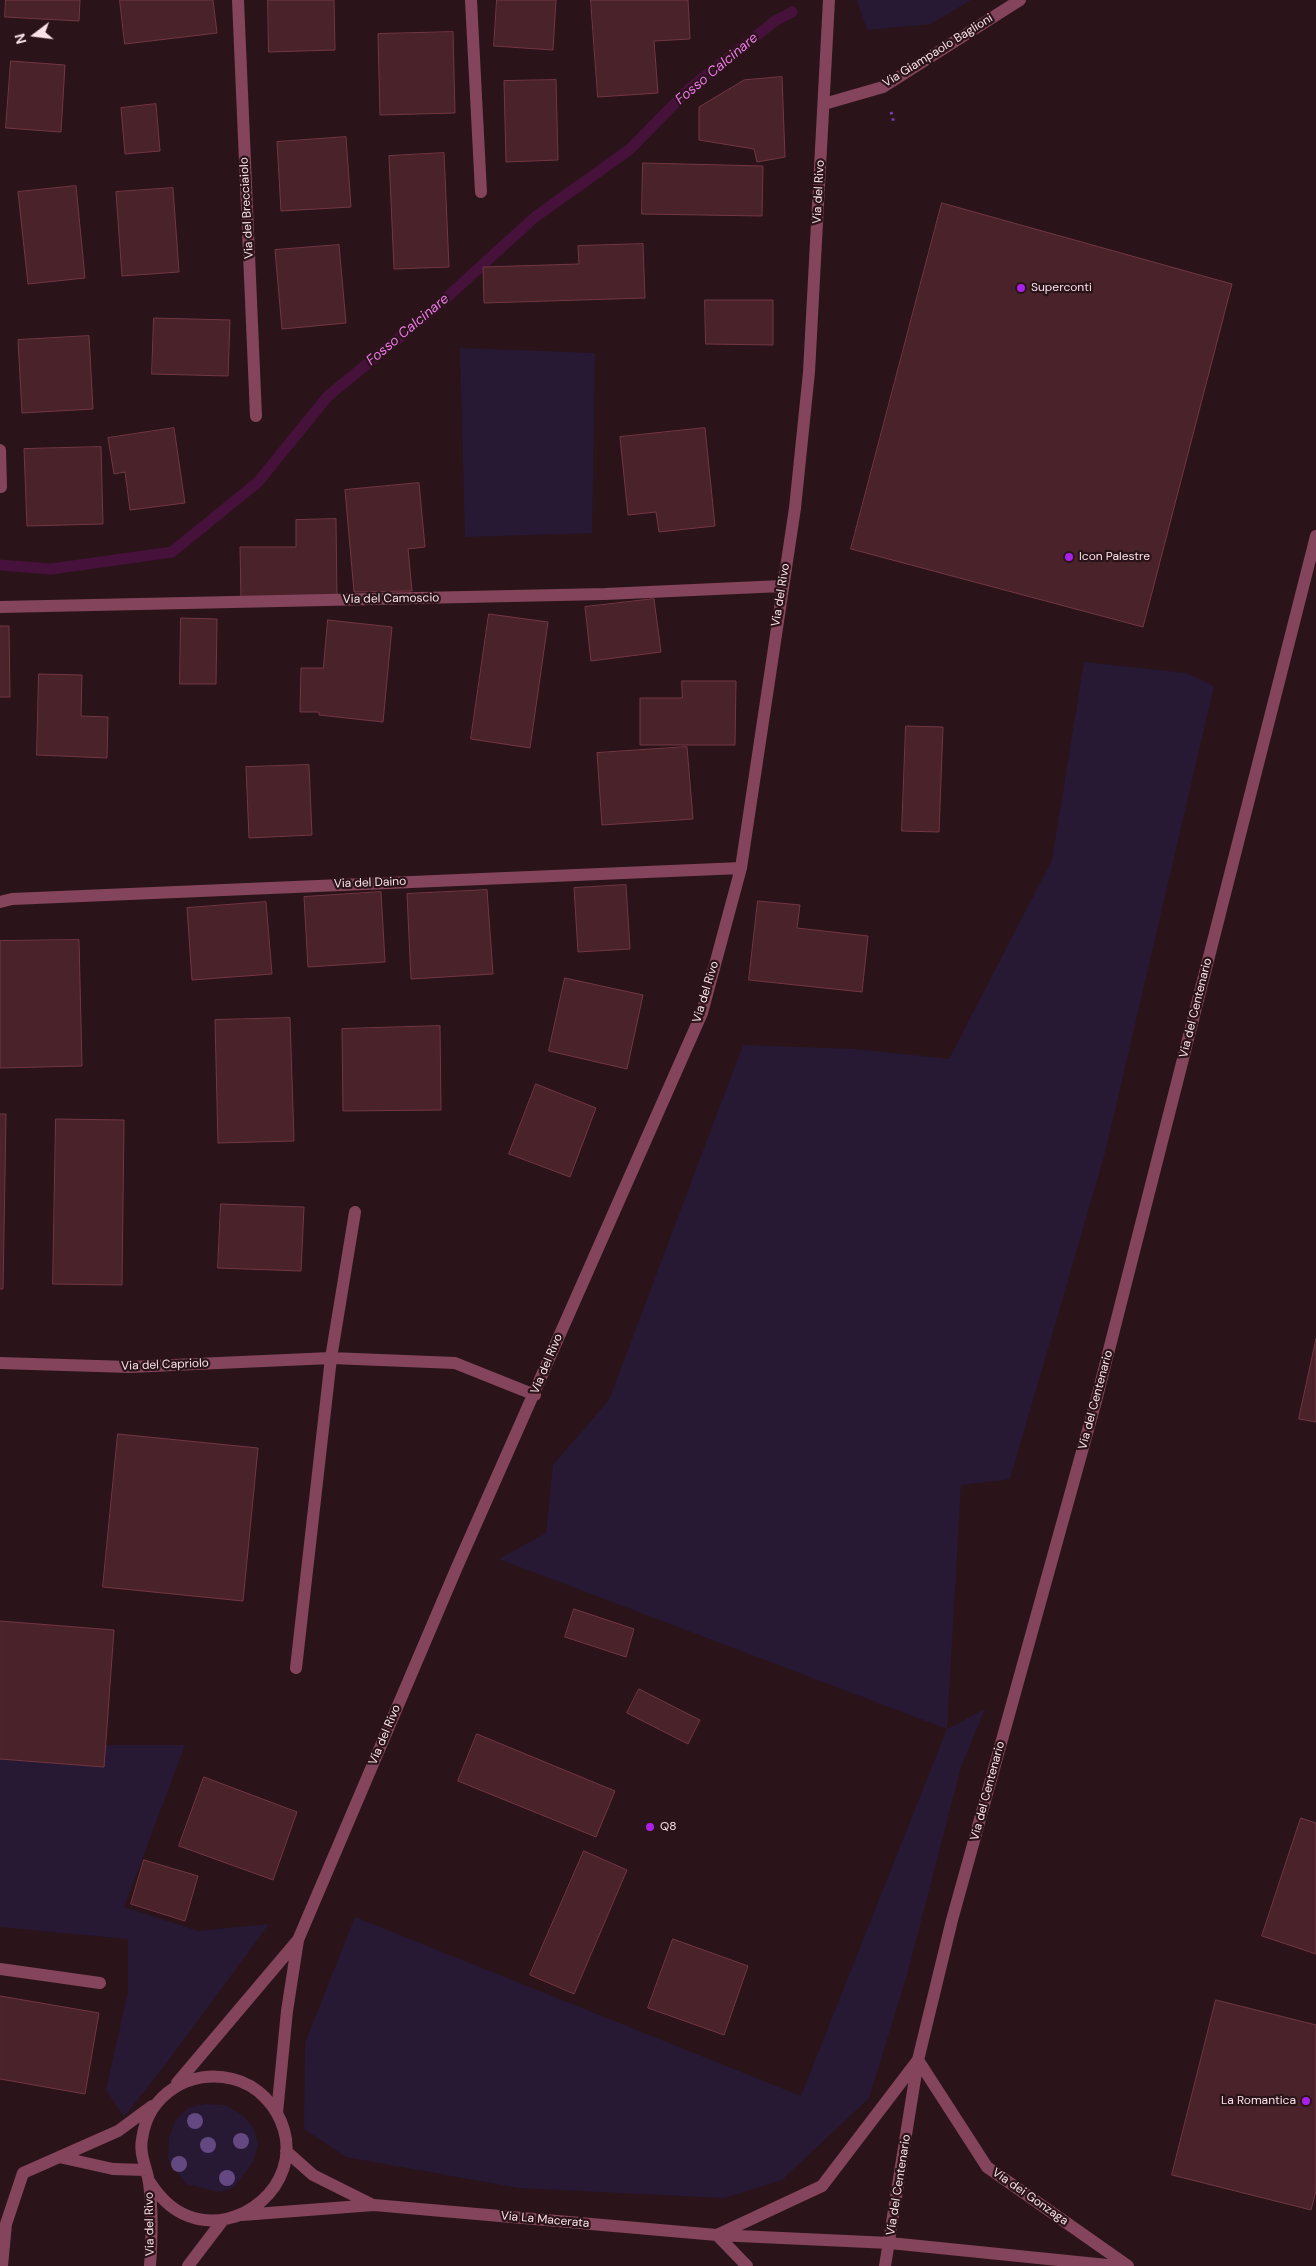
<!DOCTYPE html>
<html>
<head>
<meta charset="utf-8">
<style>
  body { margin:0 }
  #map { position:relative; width:1316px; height:2266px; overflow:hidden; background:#2a141a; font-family:"DM Sans",sans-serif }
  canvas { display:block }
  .north { position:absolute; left:10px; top:10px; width:50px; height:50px; -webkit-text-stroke:4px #2a141a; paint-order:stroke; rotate:255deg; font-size:14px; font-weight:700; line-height:20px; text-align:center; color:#fce1e9 }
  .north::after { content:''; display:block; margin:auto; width:18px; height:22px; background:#fce1e9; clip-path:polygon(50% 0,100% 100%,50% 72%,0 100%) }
</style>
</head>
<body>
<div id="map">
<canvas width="1316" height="2266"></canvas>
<div class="north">N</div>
</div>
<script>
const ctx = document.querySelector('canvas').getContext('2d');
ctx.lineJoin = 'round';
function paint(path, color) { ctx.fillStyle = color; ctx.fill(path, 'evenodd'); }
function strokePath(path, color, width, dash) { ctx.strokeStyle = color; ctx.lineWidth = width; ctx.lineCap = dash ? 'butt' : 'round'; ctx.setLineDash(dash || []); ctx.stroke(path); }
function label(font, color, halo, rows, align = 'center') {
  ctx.font = font + ' "DM Sans",sans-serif'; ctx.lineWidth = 4.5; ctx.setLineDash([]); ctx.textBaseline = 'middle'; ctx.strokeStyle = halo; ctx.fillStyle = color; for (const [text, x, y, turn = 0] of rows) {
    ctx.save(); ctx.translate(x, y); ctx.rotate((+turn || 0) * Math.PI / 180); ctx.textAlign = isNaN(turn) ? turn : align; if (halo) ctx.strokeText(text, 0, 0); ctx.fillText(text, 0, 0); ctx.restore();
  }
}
paint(new Path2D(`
  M 857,0 L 971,0 L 931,24 L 867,30 Z
  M 460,348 L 595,353 L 592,533 L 465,537 Z
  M 1084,662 L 1186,673 L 1214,686 L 1105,1153 L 1010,1479 L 961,1485 L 947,1729 L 985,1709 L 961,1767 L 907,1975 L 869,2098 L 782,2180 L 724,2198 L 519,2188 L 346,2157 L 304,2129 L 305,2043 L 355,1917 L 801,2096 L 947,1729 L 499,1559 L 546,1533 L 553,1465 L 609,1400 L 743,1045 L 856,1049 L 949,1059 L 1052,860 Z
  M 105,1745 L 185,1745 L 124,1907 L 198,1931 L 269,1924 L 165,2065 L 124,2117 L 106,2090 L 128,1992 L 128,1939 L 0,1927 L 0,1759 L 103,1767 Z
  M 205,2104 L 225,2105 L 244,2116 L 254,2129 L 258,2145 L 253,2162 L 233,2188 L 219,2192 L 186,2184 L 168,2159 L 169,2138 L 175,2121 L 188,2108 Z`), '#271834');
strokePath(new Path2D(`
  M 0,565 L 51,569 L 172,552 L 258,482 L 328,396 L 434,309 L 535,217 L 629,150 L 690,88 L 775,21 L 792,12`), '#46113a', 11);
const building = new Path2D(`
  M 6,0 L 80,0 L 79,21 L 5,17 Z
  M 120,0 L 213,0 L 217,33 L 125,44 Z
  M 268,0 L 334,0 L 335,50 L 269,52 Z
  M 497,0 L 556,0 L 553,50 L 494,46 Z
  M 591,0 L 688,0 L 690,39 L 654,41 L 658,93 L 598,97 Z
  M 453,32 L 455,113 L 380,115 L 378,34 Z
  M 11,61 L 65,65 L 61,132 L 6,128 Z
  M 782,77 L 785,157 L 757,162 L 754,149 L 699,140 L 699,107 L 744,80 Z
  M 556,80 L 558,160 L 506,162 L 504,81 Z
  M 156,104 L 160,151 L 125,154 L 121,108 Z
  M 346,137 L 351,207 L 281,211 L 277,142 Z
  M 444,153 L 449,267 L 394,269 L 389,156 Z
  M 643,163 L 763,166 L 762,216 L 642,214 Z
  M 76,186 L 85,278 L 28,284 L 18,192 Z
  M 173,188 L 179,272 L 122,276 L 116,192 Z
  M 942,203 L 1232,284 L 1143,627 L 851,549 Z
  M 643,244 L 645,298 L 484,303 L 483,267 L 579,264 L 578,246 Z
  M 339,245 L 346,323 L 282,329 L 275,250 Z
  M 705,300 L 773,300 L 773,345 L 706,344 Z
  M 154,318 L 230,320 L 228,376 L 152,374 Z
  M 89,336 L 93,409 L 22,413 L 18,340 Z
  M 174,428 L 185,503 L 130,510 L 125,472 L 114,474 L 108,438 Z
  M 705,428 L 715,526 L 659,532 L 656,512 L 628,515 L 620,437 Z
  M 101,447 L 103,524 L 27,526 L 24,449 Z
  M 419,483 L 425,547 L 408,549 L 412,591 L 354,592 L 345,490 Z
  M 336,519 L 337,598 L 241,599 L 240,547 L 296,547 L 296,520 Z
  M 654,599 L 661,652 L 591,661 L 585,607 Z
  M 489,614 L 548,622 L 530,748 L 471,739 Z
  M 181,618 L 217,619 L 216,684 L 180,684 Z
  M 328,620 L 392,627 L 383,722 L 319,715 L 319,712 L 300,712 L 301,668 L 323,668 Z
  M 0,626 L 9,626 L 10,697 L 0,697 Z
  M 39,674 L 82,675 L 81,716 L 108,717 L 107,758 L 37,755 Z
  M 682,681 L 736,681 L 735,745 L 640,745 L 640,698 L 682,698 Z
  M 906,726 L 943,727 L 939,832 L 902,831 Z
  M 687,747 L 693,819 L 602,825 L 597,753 Z
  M 309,765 L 312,835 L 249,838 L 246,767 Z
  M 626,885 L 630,949 L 578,952 L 574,888 Z
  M 487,890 L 493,974 L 411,979 L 407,894 Z
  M 381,892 L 385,962 L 308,967 L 304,897 Z
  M 758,901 L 800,905 L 797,928 L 868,936 L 862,992 L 749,980 Z
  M 266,902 L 272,974 L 192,980 L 187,908 Z
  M 79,940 L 82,1066 L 0,1068 L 0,941 Z
  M 565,978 L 643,995 L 627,1069 L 549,1051 Z
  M 290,1018 L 294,1141 L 218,1143 L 215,1020 Z
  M 440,1026 L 441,1110 L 343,1111 L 342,1029 Z
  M 536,1084 L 596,1108 L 570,1177 L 509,1154 Z
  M 0,1114 L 6,1114 L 3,1289 L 0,1289 Z
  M 56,1119 L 124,1120 L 122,1285 L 53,1284 Z
  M 221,1204 L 304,1207 L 301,1271 L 218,1268 Z
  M 1316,1339 L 1316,1422 L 1299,1419 Z
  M 118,1434 L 258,1448 L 243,1601 L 103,1587 Z
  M 574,1609 L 634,1629 L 626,1657 L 565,1637 Z
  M 0,1621 L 114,1630 L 104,1767 L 0,1759 Z
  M 639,1689 L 700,1720 L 688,1744 L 627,1713 Z
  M 477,1734 L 615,1791 L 596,1837 L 458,1781 Z
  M 204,1777 L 297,1812 L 273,1880 L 179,1846 Z
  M 1301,1818 L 1316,1823 L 1316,1954 L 1262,1936 Z
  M 584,1851 L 627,1870 L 574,1994 L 530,1975 Z
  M 144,1860 L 198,1876 L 185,1921 L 131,1904 Z
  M 673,1939 L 748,1966 L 724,2035 L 648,2008 Z
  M 0,1996 L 99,2013 L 85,2094 L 0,2079 Z
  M 1216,2000 L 1316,2025 L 1316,2191 L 1311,2210 L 1172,2175 Z`);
paint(building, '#4a222a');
strokePath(building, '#733643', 1);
strokePath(new Path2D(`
  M 891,112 L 894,123`), '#7b3eb3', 3, [2.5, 4]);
strokePath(new Path2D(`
  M 238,0 L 256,416
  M 471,0 L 481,192
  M 824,104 L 883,87 L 1020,0
  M 0,450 L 1,487
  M 0,607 L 605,594 L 782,586
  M 0,902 L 12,899 L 741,868
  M 0,1363 L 129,1367 L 331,1358 L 455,1363 L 535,1395
  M 296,1668 L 331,1358 L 355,1212
  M 0,1969 L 100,1983
  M 177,2083 L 298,1940
  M 277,2113 L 287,2011 L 298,1940 L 457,1567 L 702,1013 L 741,868 L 795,508 L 809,372 L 829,0
  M 286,2151 L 313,2175 L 371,2204
  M 59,2157 L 113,2169 L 146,2170
  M 149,2181 C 159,2196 170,2209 188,2216 C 240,2236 300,2185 284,2130 C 277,2106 258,2085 233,2079 C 191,2068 148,2094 142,2139 C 139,2155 147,2168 149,2183 C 153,2211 152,2238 150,2266
  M 242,2215 L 374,2205 L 717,2235 L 890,2243 L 1117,2266
  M 2,2266 L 6,2224 L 23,2173 L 118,2131 L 152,2106
  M 188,2266 L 223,2220
  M 747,2266 L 717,2235 L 822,2186 L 918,2060 L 987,2167 L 1128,2266
  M 885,2266 L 918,2060 L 952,1920 L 1096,1401 L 1316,536`), '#84445c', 12);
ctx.fillStyle = '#644881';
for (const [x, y] of [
  [195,2121],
  [241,2141],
  [208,2145],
  [179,2164],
  [227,2178]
]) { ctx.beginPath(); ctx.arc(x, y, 8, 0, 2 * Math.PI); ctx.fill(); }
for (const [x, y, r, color] of [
  [1021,288,5,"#aa20e9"],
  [1069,557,5,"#aa20e9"],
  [650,1827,5,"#aa20e9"],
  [1306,2101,5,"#aa20e9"]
]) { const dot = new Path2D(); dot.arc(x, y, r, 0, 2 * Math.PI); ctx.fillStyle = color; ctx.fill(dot); strokePath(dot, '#2a141a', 2); }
label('12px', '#fce1e9', '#2a141a', [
  ["Via Giampaolo Baglioni",938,51,-32],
  ["Via del Rivo",819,192,-87],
  ["Via del Brecciaiolo",247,208,-93],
  ["Via del Rivo",781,595,-81],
  ["Via del Camoscio",391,599,-1],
  ["Via del Daino",370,883,-2],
  ["Via del Rivo",706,992,-73],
  ["Via del Centenario",1196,1008,-76],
  ["Via del Rivo",547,1364,-67],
  ["Via del Capriolo",165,1365,-2],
  ["Via del Centenario",1096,1400,-75],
  ["Via del Rivo",385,1735,-67],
  ["Via del Centenario",988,1791,-75],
  ["Via del Centenario",899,2185,-81],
  ["Via dei Gonzaga",1030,2197,35],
  ["Via La Macerata",545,2220,5],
  ["Via del Rivo",150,2224,-91]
]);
label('12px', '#fce1e9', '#2a141a', [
  ["Superconti",1031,288],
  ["Icon Palestre",1079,557],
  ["Q8",660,1827],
  ["La Romantica",1296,2101,"right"]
], 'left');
label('italic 14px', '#f279eb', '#2a141a', [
  ["Fosso Calcinare",717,69,-40],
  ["Fosso Calcinare",408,330,-40]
]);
</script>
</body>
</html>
